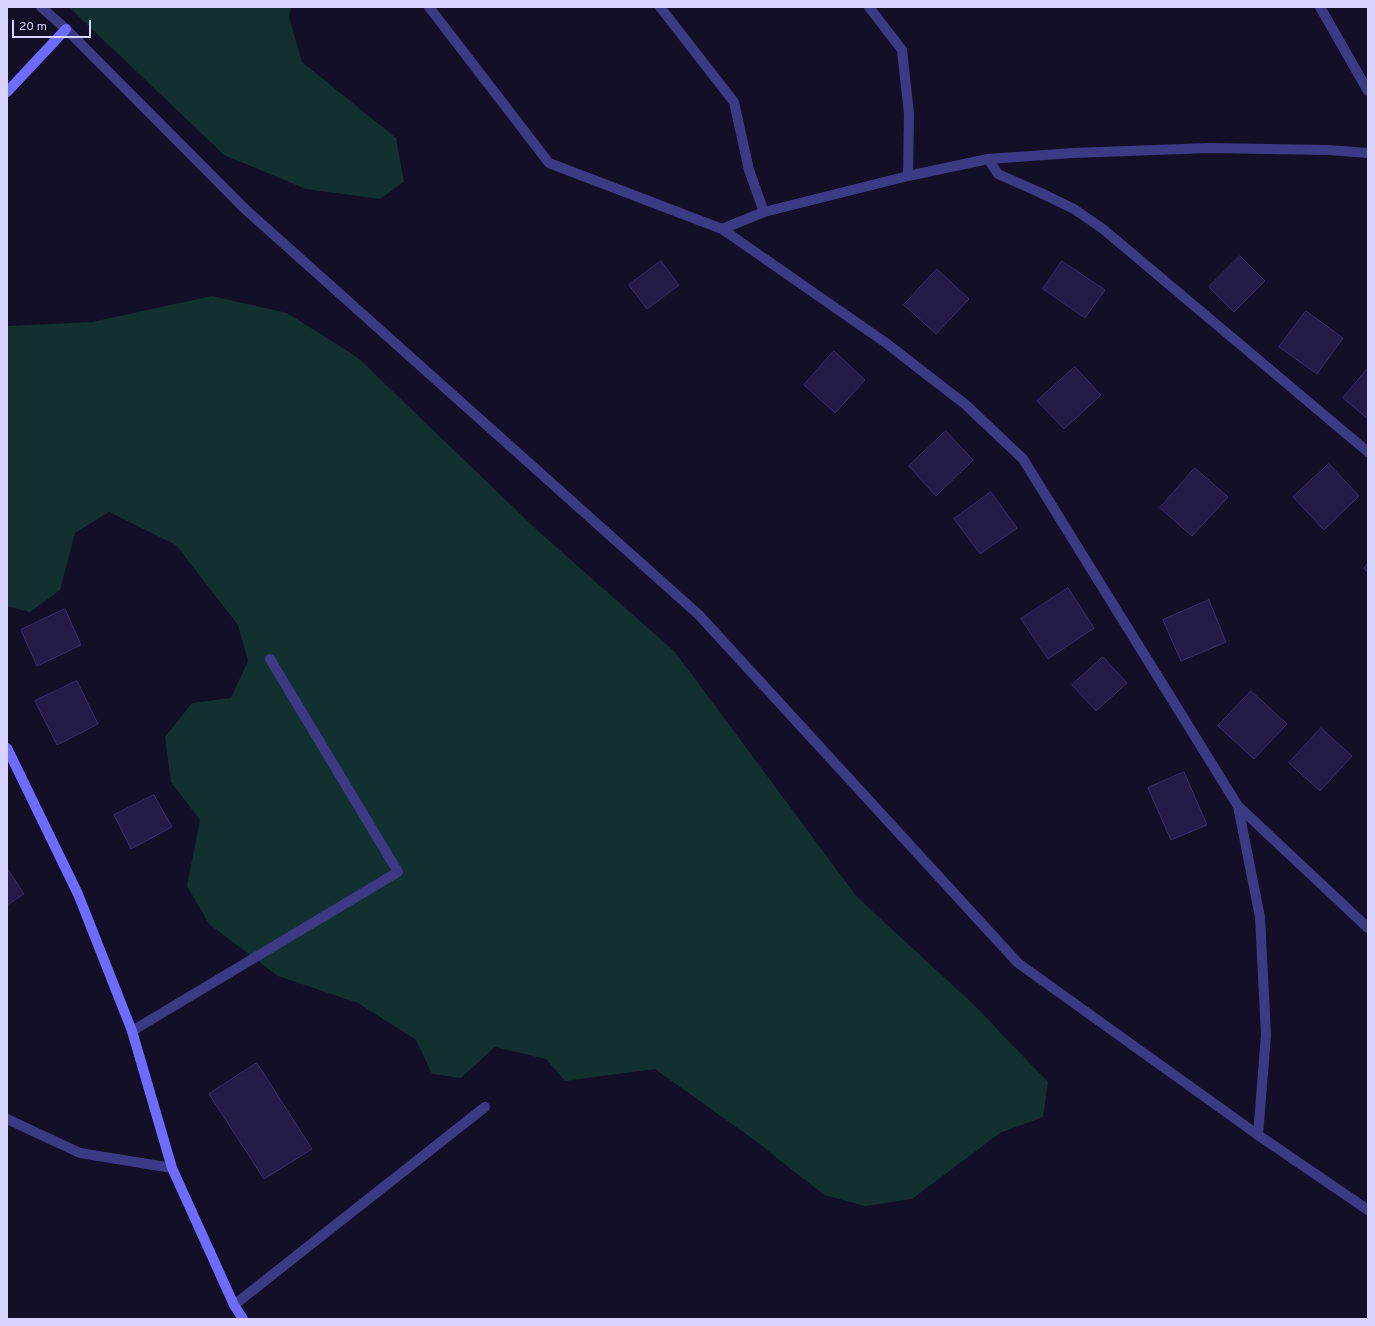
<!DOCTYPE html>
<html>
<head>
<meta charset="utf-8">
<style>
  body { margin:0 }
  #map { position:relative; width:1375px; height:1326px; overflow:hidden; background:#130f26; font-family:Overpass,sans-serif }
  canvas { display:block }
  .frame { position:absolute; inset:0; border:8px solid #d9d4ff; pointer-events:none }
  .scale { position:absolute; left:12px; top:20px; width:79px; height:18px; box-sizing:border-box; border:2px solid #d9d4ff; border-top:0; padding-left:5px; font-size:12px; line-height:14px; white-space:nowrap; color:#d9d4ff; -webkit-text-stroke:3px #130f26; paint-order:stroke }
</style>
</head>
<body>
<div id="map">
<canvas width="1375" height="1326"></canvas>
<div class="frame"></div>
<div class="scale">20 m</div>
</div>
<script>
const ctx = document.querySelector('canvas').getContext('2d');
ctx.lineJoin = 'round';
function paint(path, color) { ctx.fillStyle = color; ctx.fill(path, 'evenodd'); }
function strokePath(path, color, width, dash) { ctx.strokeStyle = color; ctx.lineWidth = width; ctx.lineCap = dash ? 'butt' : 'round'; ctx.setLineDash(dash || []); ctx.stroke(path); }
paint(new Path2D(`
  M 69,7 L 291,7 L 289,17 L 302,62 L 396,138 L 404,182 L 380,199 L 306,189 L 224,155 Z
  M 212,296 L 287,313 L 357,357 L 537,530 L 675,652 L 857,897 L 973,1004 L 1048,1082 L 1043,1117 L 1000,1133 L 912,1199 L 865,1206 L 824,1195 L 753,1139 L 655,1069 L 565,1081 L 546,1059 L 495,1047 L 461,1078 L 432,1074 L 416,1040 L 358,1003 L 278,976 L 209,924 L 187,886 L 200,820 L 171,782 L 165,737 L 192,703 L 231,698 L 248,661 L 238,625 L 176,545 L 109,512 L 75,533 L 60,590 L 30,612 L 7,606 L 7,326 L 92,322 Z`), '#12302f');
const building = new Path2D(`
  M 1240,256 L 1265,281 L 1234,312 L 1209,287 Z
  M 661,261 L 679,285 L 647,309 L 629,285 Z
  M 1062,261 L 1105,290 L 1085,318 L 1043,289 Z
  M 937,269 L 969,299 L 936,334 L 904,305 Z
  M 1306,311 L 1343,338 L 1317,374 L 1279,347 Z
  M 834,351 L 865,380 L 835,413 L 804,385 Z
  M 1075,367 L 1101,395 L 1064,429 L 1037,401 Z
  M 1368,368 L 1368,419 L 1343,398 Z
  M 946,431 L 973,460 L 936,496 L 909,466 Z
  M 1329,464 L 1359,496 L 1324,530 L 1293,497 Z
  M 1195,468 L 1228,497 L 1192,536 L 1160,508 Z
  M 991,492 L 1017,528 L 980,554 L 954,519 Z
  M 1368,563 L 1368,572 L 1364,569 Z
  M 1068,588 L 1094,628 L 1048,659 L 1021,619 Z
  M 1209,600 L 1226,642 L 1181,661 L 1163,620 Z
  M 65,609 L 81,645 L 37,666 L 21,630 Z
  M 1103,657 L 1127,683 L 1096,711 L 1072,685 Z
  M 77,681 L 98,724 L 57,745 L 35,701 Z
  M 1251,691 L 1287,724 L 1254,759 L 1218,726 Z
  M 1321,728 L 1352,756 L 1320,791 L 1289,763 Z
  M 1184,772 L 1207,825 L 1171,840 L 1148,788 Z
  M 154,795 L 172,827 L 131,849 L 114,815 Z
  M 7,868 L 24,894 L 7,905 Z
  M 257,1063 L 312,1149 L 264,1179 L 209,1094 Z`);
paint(building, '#241b47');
strokePath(building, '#3b2d73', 1);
strokePath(new Path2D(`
  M 132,1031 L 398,872 L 270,659
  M 234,1305 L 485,1107`), '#3d3a85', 10);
strokePath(new Path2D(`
  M 429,7 L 549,163 L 722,229 L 886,343 L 966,405 L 1023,459 L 1238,806 L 1368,928
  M 660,7 L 734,102 L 749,170 L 764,212
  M 869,7 L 902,50 L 909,114 L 908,176
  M 1320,7 L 1368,91
  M 988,159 L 998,174 L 1041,193 L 1074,209 L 1103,229 L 1368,452
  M 722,229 L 764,212 L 908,176 L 988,159 L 1073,153 L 1209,148 L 1328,150 L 1368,153
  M 1238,806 L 1260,917 L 1266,1035 L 1258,1135
  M 7,1119 L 80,1153 L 172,1168`), '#3d3a85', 10);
strokePath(new Path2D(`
  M 41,7 L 66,29 L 245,209 L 699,615 L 1018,963 L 1258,1135 L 1368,1210`), '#3d3a85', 10);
strokePath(new Path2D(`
  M 7,92 L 66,29
  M 7,748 L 78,894 L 132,1031 L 172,1168 L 234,1305 L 243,1319`), '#6f6bff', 10);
</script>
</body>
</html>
